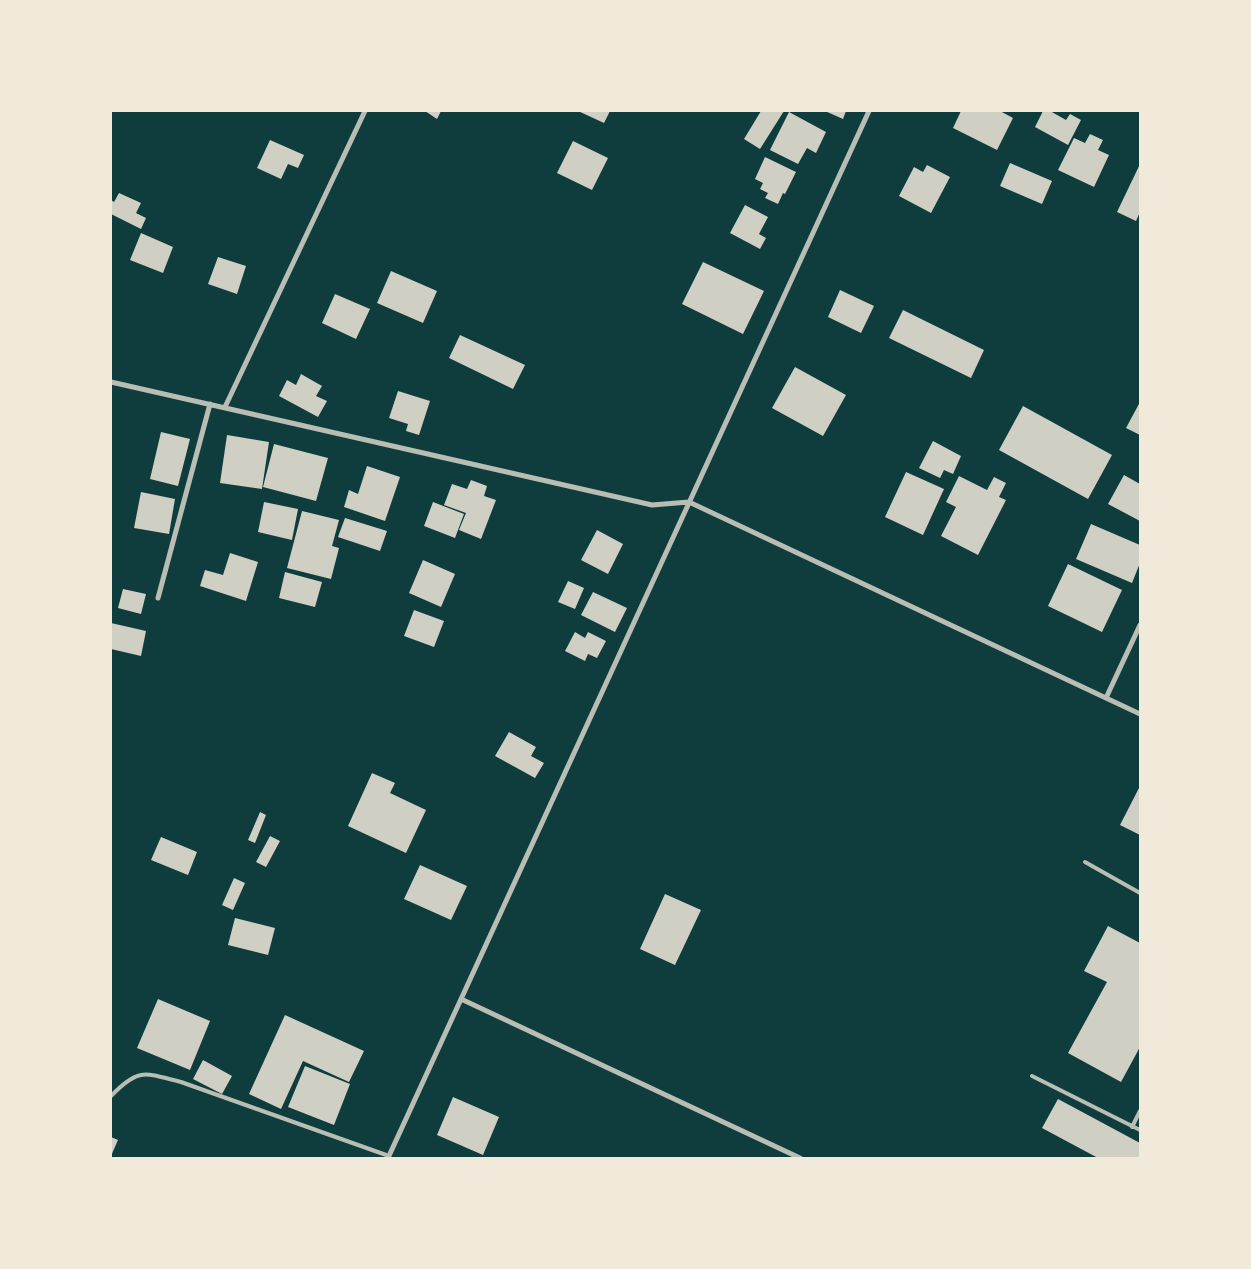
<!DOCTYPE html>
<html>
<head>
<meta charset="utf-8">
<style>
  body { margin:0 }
  #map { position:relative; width:1251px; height:1269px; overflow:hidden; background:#0f3d3e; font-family:Manrope,sans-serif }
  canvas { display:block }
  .frame { position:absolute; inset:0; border:112px solid #f1e9da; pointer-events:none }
</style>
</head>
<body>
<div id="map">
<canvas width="1251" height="1269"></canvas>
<div class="frame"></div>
</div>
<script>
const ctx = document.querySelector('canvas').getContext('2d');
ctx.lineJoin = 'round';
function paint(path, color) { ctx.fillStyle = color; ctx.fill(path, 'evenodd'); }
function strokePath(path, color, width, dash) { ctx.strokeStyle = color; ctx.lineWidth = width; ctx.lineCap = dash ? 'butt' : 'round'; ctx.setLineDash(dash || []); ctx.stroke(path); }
paint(new Path2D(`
  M 425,111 L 441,111 L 437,119 Z
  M 578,111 L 610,111 L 604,123 Z
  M 761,111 L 784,111 L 760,149 L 744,139 Z
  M 825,111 L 846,111 L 843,119 Z
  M 961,111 L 1000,111 L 1013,118 L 997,150 L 953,128 Z
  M 1043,111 L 1050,111 L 1066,120 L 1070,114 L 1081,120 L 1068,145 L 1035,127 Z
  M 789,112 L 826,132 L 816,153 L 807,148 L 798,164 L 770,150 Z
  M 1090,134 L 1103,140 L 1098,150 L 1109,155 L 1094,187 L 1058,170 L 1074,138 L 1085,143 Z
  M 270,140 L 304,155 L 298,168 L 288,164 L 281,179 L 257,168 Z
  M 573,141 L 608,158 L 592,190 L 557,173 Z
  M 765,157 L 796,172 L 785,194 L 783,193 L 778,204 L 765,198 L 768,193 L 760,189 L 763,183 L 755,179 Z
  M 1010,163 L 1052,181 L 1042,204 L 1000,186 Z
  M 1140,164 L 1140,212 L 1136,221 L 1117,212 Z
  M 927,165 L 950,177 L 931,213 L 899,196 L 914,167 L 923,172 Z
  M 119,193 L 141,203 L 136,213 L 146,218 L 141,229 L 111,214 L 111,200 L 114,202 Z
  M 745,205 L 768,217 L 759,234 L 766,238 L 760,249 L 730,233 Z
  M 141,233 L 173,247 L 163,273 L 130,260 Z
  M 218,257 L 246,266 L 237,294 L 208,284 Z
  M 703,262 L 764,291 L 743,334 L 682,304 Z
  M 391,271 L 437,291 L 423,323 L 377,303 Z
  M 840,290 L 874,306 L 861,333 L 828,317 Z
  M 335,294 L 370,309 L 356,339 L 322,323 Z
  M 903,310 L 984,350 L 971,378 L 889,338 Z
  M 460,335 L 525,365 L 513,389 L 449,358 Z
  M 795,367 L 846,395 L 823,436 L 772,408 Z
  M 301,374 L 322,386 L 316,396 L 327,401 L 318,417 L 279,396 L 287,380 L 296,385 Z
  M 398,391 L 430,401 L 419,435 L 406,431 L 408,424 L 389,418 Z
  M 1140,402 L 1140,435 L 1126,428 Z
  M 1023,406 L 1112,455 L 1088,499 L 999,450 Z
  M 161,432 L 190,439 L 178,486 L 150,479 Z
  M 227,435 L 269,442 L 262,489 L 220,483 Z
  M 933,441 L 961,456 L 953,474 L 944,470 L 940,478 L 919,468 Z
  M 274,444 L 328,458 L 316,501 L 263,487 Z
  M 367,466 L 400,477 L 385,521 L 344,507 L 349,490 L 358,494 Z
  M 906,472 L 944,489 L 923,535 L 885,517 Z
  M 1124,475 L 1140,484 L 1140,521 L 1108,504 Z
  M 959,476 L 987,490 L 994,477 L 1006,483 L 999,497 L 1006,500 L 978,555 L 941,536 L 956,507 L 946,502 Z
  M 471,480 L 487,486 L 484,496 L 496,500 L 481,539 L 459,530 L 466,513 L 444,505 L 452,484 L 467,489 Z
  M 141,492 L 175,499 L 169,534 L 134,528 Z
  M 264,502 L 298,509 L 292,540 L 258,532 Z
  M 433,502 L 464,514 L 455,538 L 424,526 Z
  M 302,511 L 339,520 L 332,546 L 339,548 L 331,579 L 287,568 Z
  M 345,518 L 387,531 L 380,551 L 338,537 Z
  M 1091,524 L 1140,545 L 1140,563 L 1132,583 L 1076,559 Z
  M 597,530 L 623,544 L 608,574 L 581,560 Z
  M 230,553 L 258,562 L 246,601 L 200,586 L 205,570 L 223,575 Z
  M 423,560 L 455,574 L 441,607 L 409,593 Z
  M 1068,564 L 1122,590 L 1102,632 L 1048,606 Z
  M 285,572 L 322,582 L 315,607 L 279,598 Z
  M 568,581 L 584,588 L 575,609 L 558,602 Z
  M 123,589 L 146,594 L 141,614 L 118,608 Z
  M 593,592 L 627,608 L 615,632 L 581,615 Z
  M 414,610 L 444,621 L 434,647 L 404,636 Z
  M 111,623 L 146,631 L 141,656 L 111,649 Z
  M 575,632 L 585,638 L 588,632 L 606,641 L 597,658 L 588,654 L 585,661 L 565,651 Z
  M 509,732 L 536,747 L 531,756 L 544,763 L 535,778 L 495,756 Z
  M 372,773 L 395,783 L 390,793 L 426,810 L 406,853 L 348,826 Z
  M 1140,786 L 1140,835 L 1120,825 Z
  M 260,812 L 266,815 L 255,843 L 248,840 Z
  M 270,836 L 280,841 L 266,867 L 256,862 Z
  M 161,837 L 197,852 L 188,875 L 151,860 Z
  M 420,865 L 467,886 L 451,920 L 404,899 Z
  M 234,878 L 245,883 L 233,910 L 222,905 Z
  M 665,894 L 701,910 L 675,965 L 640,949 Z
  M 235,918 L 275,928 L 268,955 L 228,945 Z
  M 1108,926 L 1140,943 L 1140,1047 L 1121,1082 L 1068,1053 L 1107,982 L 1084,971 Z
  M 158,999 L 210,1021 L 190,1070 L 137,1048 Z
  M 285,1015 L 364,1051 L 349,1082 L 303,1061 L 281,1109 L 249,1094 Z
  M 203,1060 L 232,1076 L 222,1094 L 193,1079 Z
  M 305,1066 L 350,1084 L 334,1125 L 288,1107 Z
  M 453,1097 L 499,1117 L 483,1155 L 437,1135 Z
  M 1058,1099 L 1140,1143 L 1140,1158 L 1098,1158 L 1042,1128 Z
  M 111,1137 L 118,1140 L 111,1156 Z`), '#cfcfc3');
strokePath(new Path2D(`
  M 1085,862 L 1140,893
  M 1032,1076 L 1140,1130
  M 111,1096 C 139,1067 145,1073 181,1082 L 389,1156
  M 1132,1127 L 1140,1111`), '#b8beb3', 4);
strokePath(new Path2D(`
  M 111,382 L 652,505 L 689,502 L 1140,714
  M 225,407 L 365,111
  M 158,598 L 210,404
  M 1106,698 L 1140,625
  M 461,999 L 800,1158
  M 388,1158 L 869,111`), '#b8beb3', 5);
</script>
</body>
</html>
